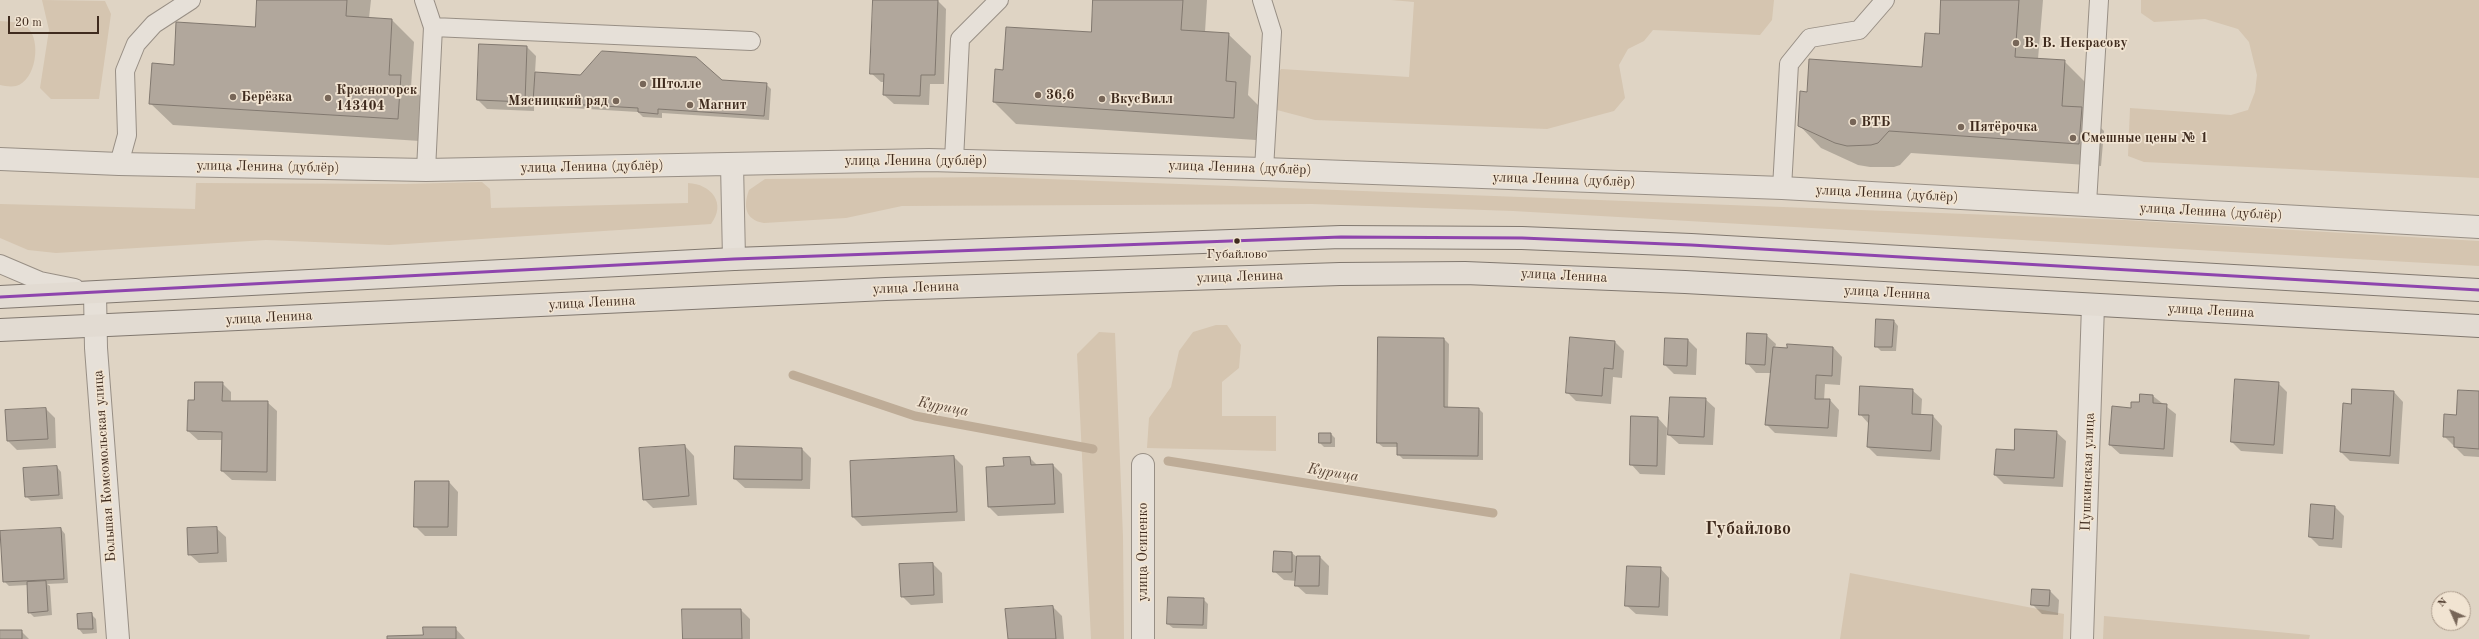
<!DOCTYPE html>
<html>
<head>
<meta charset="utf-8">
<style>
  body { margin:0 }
  #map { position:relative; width:2479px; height:639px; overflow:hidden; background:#dfd4c4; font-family:"Old Standard TT",serif }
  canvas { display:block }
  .north { position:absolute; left:2431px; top:591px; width:40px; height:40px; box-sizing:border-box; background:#f1e4d2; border:1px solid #aa9a8a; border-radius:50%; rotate:315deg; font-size:11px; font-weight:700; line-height:16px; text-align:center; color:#3f2b1e }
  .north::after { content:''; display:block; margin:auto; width:14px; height:18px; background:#776658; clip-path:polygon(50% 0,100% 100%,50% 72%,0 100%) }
  .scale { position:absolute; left:8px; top:16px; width:91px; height:18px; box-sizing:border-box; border:2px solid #3f2b1e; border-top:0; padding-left:5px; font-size:12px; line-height:14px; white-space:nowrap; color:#3f2b1e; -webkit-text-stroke:3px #f1e4d2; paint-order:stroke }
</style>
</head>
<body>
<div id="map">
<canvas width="2479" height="639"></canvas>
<div class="north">N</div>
<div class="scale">20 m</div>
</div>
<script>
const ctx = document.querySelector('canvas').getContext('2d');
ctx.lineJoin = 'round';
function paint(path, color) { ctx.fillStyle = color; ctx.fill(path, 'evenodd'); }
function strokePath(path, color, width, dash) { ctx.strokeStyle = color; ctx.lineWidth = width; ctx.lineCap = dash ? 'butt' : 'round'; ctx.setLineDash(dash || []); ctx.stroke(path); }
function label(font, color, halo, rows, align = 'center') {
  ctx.font = font + ' "Old Standard TT",serif'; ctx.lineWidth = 3.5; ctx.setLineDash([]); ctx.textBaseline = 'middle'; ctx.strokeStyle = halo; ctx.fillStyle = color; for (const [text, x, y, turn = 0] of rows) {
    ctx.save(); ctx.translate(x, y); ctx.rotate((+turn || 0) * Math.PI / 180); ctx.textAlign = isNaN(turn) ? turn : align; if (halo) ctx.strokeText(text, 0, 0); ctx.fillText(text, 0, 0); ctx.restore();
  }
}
paint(new Path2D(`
  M 42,0 L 105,1 L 111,14 L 99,99 L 51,99 L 40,88 L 49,30 Z
  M 1391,0 L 1774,0 L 1772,20 L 1760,35 L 1653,30 L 1644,41 L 1628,49 L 1619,65 L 1625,98 L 1614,111 L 1547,129 L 1315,120 L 1277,110 L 1276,77 L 1281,69 L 1409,77 L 1414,2 Z
  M 2141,0 L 2479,0 L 2479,178 L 2144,162 L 2128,156 L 2130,108 L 2231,115 L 2248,110 L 2255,92 L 2257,75 L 2249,42 L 2238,29 L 2205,19 L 2154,22 L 2141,13 Z
  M 0,21 C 9,22 19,21 27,27 C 42,40 36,81 16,86 C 11,87 4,86 0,85 Z
  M 995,177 L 2124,220 L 2479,241 L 2479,266 L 1513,211 L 1312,204 L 902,206 L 846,218 L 764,223 C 745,220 743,206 749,190 L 765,179 Z
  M 482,182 L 490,189 L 491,208 L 688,203 L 688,183 C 711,184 727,203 711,224 L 389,245 L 266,240 L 56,253 L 28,250 L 0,238 L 0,204 L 195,209 L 196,183 L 406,184 Z
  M 1216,325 L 1227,325 L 1241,345 L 1239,368 L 1222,382 L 1222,416 L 1276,416 L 1276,451 L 1147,448 L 1149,418 L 1171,387 L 1179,351 L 1193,332 Z
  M 1099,332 L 1115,333 L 1123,537 L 1124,639 L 1091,639 L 1077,354 Z
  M 1850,573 L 2064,614 L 2063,639 L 1840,639 Z
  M 2104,616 L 2310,635 L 2309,639 L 2103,639 Z`), '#d5c5b0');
paint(new Path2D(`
  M 270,0 L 371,0 L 369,18 L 392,20 L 414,42 L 411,87 L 423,99 L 420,141 L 173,125 L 150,103 L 175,66 L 256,28 Z
  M 874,0 L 937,0 L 946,9 L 944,84 L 930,84 L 929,105 L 894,104 L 884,95 L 885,82 L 881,82 L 871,73 Z
  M 1094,0 L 1207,0 L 1205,32 L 1228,34 L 1251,56 L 1248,95 L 1258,105 L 1256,140 L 1016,124 L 994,102 L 996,70 L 1004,71 L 1092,33 Z
  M 1942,0 L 2043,0 L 2038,59 L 2064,61 L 2087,84 L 2085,112 L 2104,131 L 2101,166 L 1911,153 L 1900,165 L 1894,167 L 1870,167 L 1858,165 L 1821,148 L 1799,125 L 1808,93 L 1923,68 L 1939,35 Z
  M 527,47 L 536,56 L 535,73 L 766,84 L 771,89 L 769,120 L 662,113 L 662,118 L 643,117 L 638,112 L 538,106 L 534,102 L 534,111 L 487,109 L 478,100 Z
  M 1894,321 L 1898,326 L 1896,351 L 1881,351 L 1876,346 Z
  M 1766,335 L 1776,344 L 1775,348 L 1833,347 L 1842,357 L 1840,385 L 1825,384 L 1824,400 L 1830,400 L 1839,410 L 1837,437 L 1775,433 L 1766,424 L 1771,373 L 1756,373 L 1747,363 Z
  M 1444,339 L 1449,344 L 1448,408 L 1479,409 L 1483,413 L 1483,460 L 1403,459 L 1398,454 L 1398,447 L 1383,447 L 1378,443 Z
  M 1688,340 L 1697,349 L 1696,375 L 1674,374 L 1665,365 Z
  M 1615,342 L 1624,351 L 1622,378 L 1613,377 L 1611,404 L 1576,401 L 1567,392 Z
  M 222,383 L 231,392 L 231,402 L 267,402 L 277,411 L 276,481 L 232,480 L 222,471 L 223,440 L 198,440 L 188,431 L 195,402 Z
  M 2278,383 L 2287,392 L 2283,454 L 2241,451 L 2232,442 Z
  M 1912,390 L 1922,399 L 1921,416 L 1933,416 L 1942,426 L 1940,460 L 1877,456 L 1868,447 L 1869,424 L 1860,414 Z
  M 2394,392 L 2403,402 L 2399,464 L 2350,461 L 2341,452 L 2352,405 Z
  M 2479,392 L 2479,457 L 2464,456 L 2444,436 L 2457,416 Z
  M 2153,396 L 2176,414 L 2173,457 L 2120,454 L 2110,445 L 2132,409 Z
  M 1705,399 L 1715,408 L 1713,445 L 1679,444 L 1669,435 Z
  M 46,409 L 55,418 L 56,448 L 17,450 L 8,441 Z
  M 1658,418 L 1667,428 L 1665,475 L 1640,474 L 1631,464 Z
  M 2056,432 L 2066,441 L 2063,487 L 2004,484 L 1995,475 Z
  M 1331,434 L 1335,438 L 1335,447 L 1324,447 L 1320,443 Z
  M 685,446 L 694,456 L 697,505 L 653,508 L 644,499 Z
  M 736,447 L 802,449 L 811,458 L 810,489 L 745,488 L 735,479 Z
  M 954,457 L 963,466 L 965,521 L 862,526 L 853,517 Z
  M 1030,458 L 1038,466 L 1053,465 L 1062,474 L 1064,513 L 998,516 L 989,507 L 1005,467 Z
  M 57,467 L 61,472 L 63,499 L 31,501 L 26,496 Z
  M 449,482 L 458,492 L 457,536 L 425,536 L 415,526 Z
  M 2335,507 L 2344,516 L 2342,548 L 2319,546 L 2310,537 Z
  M 216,528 L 226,537 L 227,562 L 199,563 L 189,554 Z
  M 61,529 L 65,534 L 68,583 L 47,584 L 50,586 L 52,615 L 34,617 L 29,612 L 28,585 L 9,586 L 4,581 Z
  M 1275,552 L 1292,553 L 1298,558 L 1320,557 L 1329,566 L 1328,595 L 1306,594 L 1296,585 L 1297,581 L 1284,580 L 1274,571 Z
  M 933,564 L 942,573 L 943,603 L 911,605 L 902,596 Z
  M 1660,568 L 1669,578 L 1668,616 L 1636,614 L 1626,605 Z
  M 2050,591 L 2059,600 L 2058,615 L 2042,614 L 2032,604 Z
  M 1203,599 L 1208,604 L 1207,629 L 1173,628 L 1168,624 Z
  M 1053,607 L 1062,616 L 1064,639 L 1009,639 Z
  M 741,610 L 750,619 L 750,639 L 684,639 Z
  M 91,614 L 96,619 L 97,633 L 83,634 L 79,629 Z
  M 455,628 L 465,639 L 388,639 L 424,636 Z
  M 0,631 L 21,631 L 29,639 L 0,639 Z`), '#0003');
strokePath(new Path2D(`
  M 793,375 L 915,416 L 1093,449
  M 1168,461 L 1493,513`), '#beac97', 9);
const building = new Path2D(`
  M 257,0 L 347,0 L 346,16 L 392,19 L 389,75 L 401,75 L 398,119 L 149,104 L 152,63 L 174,65 L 176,22 L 255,27 Z
  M 873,0 L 938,0 L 935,75 L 921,75 L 920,96 L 883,95 L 884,74 L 870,74 Z
  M 1093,0 L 1183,0 L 1181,30 L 1229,33 L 1226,81 L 1236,82 L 1234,118 L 993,102 L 995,69 L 1003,70 L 1006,27 L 1091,32 Z
  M 1941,0 L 2019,0 L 2015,57 L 2065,60 L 2062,106 L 2082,107 L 2079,144 L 1889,131 L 1878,143 L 1871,145 L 1847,146 L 1835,143 L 1798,126 L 1800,91 L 1807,92 L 1809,59 L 1922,67 L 1925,33 L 1939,34 Z
  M 479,44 L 527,46 L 525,102 L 477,100 Z
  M 602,51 L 696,57 L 722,80 L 767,83 L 764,116 L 658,109 L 658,114 L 638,112 L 638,108 L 533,102 L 535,72 L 580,75 Z
  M 1876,319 L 1894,320 L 1892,347 L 1875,347 Z
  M 1747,333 L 1767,334 L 1765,365 L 1746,364 Z
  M 1378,337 L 1444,338 L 1444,407 L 1479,408 L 1478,456 L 1397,455 L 1397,443 L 1377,443 Z
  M 1570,337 L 1615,341 L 1613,369 L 1604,368 L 1602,396 L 1566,393 Z
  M 1665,338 L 1688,339 L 1687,366 L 1664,365 Z
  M 1787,344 L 1833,347 L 1832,376 L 1816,375 L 1815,399 L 1830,399 L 1828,428 L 1765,425 L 1773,347 L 1787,348 Z
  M 2235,379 L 2279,382 L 2274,445 L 2231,442 Z
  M 195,382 L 223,382 L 222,401 L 268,401 L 267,472 L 221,471 L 222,432 L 187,431 L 188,400 L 194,400 Z
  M 1860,386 L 1913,389 L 1912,414 L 1933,415 L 1931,451 L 1867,447 L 1869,415 L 1859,415 Z
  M 2352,389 L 2394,391 L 2390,456 L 2340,452 L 2343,403 L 2351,404 Z
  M 2458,390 L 2479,391 L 2479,449 L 2454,447 L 2454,437 L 2443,437 L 2444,414 L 2456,415 Z
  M 2140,394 L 2153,395 L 2153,403 L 2167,404 L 2164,449 L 2109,445 L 2112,406 L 2131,408 L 2131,402 L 2139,402 Z
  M 1670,397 L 1706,398 L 1704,437 L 1668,435 Z
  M 46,408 L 48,439 L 7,441 L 5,410 Z
  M 1631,416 L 1658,417 L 1657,466 L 1630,465 Z
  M 2015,429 L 2057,431 L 2054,478 L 1994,475 L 1996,449 L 2014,450 Z
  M 1319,433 L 1331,433 L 1331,443 L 1319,443 Z
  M 685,445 L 689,496 L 643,500 L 639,448 Z
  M 735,446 L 802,448 L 802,480 L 734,479 Z
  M 954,456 L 957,512 L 852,517 L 850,461 Z
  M 1030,457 L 1031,465 L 1053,464 L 1055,504 L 988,507 L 986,467 L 1004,466 L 1003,458 Z
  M 57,466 L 59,495 L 25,497 L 23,468 Z
  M 415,481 L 449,481 L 448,527 L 414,527 Z
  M 2311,504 L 2335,506 L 2333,539 L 2309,537 Z
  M 217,527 L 218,553 L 188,555 L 187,528 Z
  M 61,528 L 64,579 L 3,582 L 0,531 Z
  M 1274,551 L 1292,552 L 1292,572 L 1273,572 Z
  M 1297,556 L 1320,556 L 1319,586 L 1295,586 Z
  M 933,563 L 934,595 L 901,597 L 899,564 Z
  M 1627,566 L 1661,567 L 1659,607 L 1625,606 Z
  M 46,581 L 48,611 L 28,613 L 27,582 Z
  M 2032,589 L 2050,590 L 2049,606 L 2031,605 Z
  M 1168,597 L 1204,598 L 1203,625 L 1167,624 Z
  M 1053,606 L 1056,639 L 1008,639 L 1005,609 Z
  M 682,609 L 741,609 L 742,639 L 683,639 Z
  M 92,613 L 93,629 L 78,629 L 77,614 Z
  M 423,627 L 456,627 L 456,639 L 387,639 L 387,636 L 423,635 Z
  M 0,630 L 22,630 L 22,639 L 0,639 Z`);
paint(building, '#b1a79c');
strokePath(building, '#81786f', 1);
const lane = new Path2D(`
  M 424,0 L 433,27 L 426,170
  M 1262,0 L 1272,32 L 1264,169
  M 433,27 L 751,41
  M 954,160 L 960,39 L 999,0
  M 119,164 L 127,135 L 125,71 L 136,44 L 154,24 L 191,0
  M 1782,188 L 1789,64 L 1810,38 L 1859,30 L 1885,0
  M 2087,204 L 2099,0
  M 0,264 L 40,281 L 75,288`);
const street = new Path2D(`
  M 0,159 L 119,164 L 426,170 L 929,160 L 1264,169 L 1782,188 L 2479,227
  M 732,164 L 734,259
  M 95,293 L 96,348 L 118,639
  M 1143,465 L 1143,639
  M 2082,639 L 2093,305`);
const primary = new Path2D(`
  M 0,297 L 734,259 L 1341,237 L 1522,238 L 1691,245 L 2479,290
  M 0,330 L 886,289 L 1340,274 L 1465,273 L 1685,282 L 2479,326`);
strokePath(lane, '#988f85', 20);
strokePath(street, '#988f85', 24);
strokePath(primary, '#81786f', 24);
strokePath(lane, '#e6e0d8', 18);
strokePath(street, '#e6e0d8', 22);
strokePath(primary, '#e2dbd2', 22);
strokePath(new Path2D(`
  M 0,297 L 734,259 L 1341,237 L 1522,238 L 1691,245 L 2479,290`), '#8e44ad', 3);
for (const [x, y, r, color] of [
  [2016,43,4,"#776658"],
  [643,84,4,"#776658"],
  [1038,95,4,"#776658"],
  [233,97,4,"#776658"],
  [328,98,4,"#776658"],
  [1102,99,4,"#776658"],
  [616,101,4,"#776658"],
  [690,105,4,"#776658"],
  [1853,122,4,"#776658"],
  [1961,127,4,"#776658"],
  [2073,138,4,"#776658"],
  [1237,241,3.5,"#3f2b1e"]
]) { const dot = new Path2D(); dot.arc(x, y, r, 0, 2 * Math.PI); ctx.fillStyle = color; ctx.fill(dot); strokePath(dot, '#f1e4d2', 1.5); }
label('13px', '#3f2b1e', '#f1e4d2', [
  ["Губайлово",1237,255]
]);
label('bold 14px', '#3f2b1e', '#f1e4d2', [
  ["В. В. Некрасову",2024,43],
  ["Штолле",651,84],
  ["Красногорск",336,90],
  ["143404",336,106],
  ["36,6",1046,95],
  ["Берёзка",241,97],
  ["ВкусВилл",1110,99],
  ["Мясницкий ряд",608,101,"right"],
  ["Магнит",698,105],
  ["ВТБ",1861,122],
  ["Пятёрочка",1969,127],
  ["Смешные цены № 1",2081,138]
], 'left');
label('14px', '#3f2b1e', '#f1e4d2', [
  ["улица Ленина (дублёр)",916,161],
  ["улица Ленина (дублёр)",268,167,1],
  ["улица Ленина (дублёр)",592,167,-1],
  ["улица Ленина (дублёр)",1240,168,2],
  ["улица Ленина (дублёр)",1564,180,2],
  ["улица Ленина (дублёр)",1887,194,3],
  ["улица Ленина (дублёр)",2211,212,3],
  ["улица Ленина",1564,276,3],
  ["улица Ленина",1240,277,-2],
  ["улица Ленина",916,288,-2],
  ["улица Ленина",1887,293,3],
  ["улица Ленина",592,303,-3],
  ["улица Ленина",2211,311,3],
  ["улица Ленина",269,318,-3],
  ["Большая Комсомольская улица",105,466,-94],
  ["Пушкинская улица",2088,472,-88],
  ["улица Осипенко",1143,552,-90]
]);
label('italic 15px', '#5b4738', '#f1e4d2', [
  ["Курица",943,407,11],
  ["Курица",1333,473,9]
]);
label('bold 18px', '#3f2b1e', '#f1e4d2', [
  ["Губайлово",1748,529]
]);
</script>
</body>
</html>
